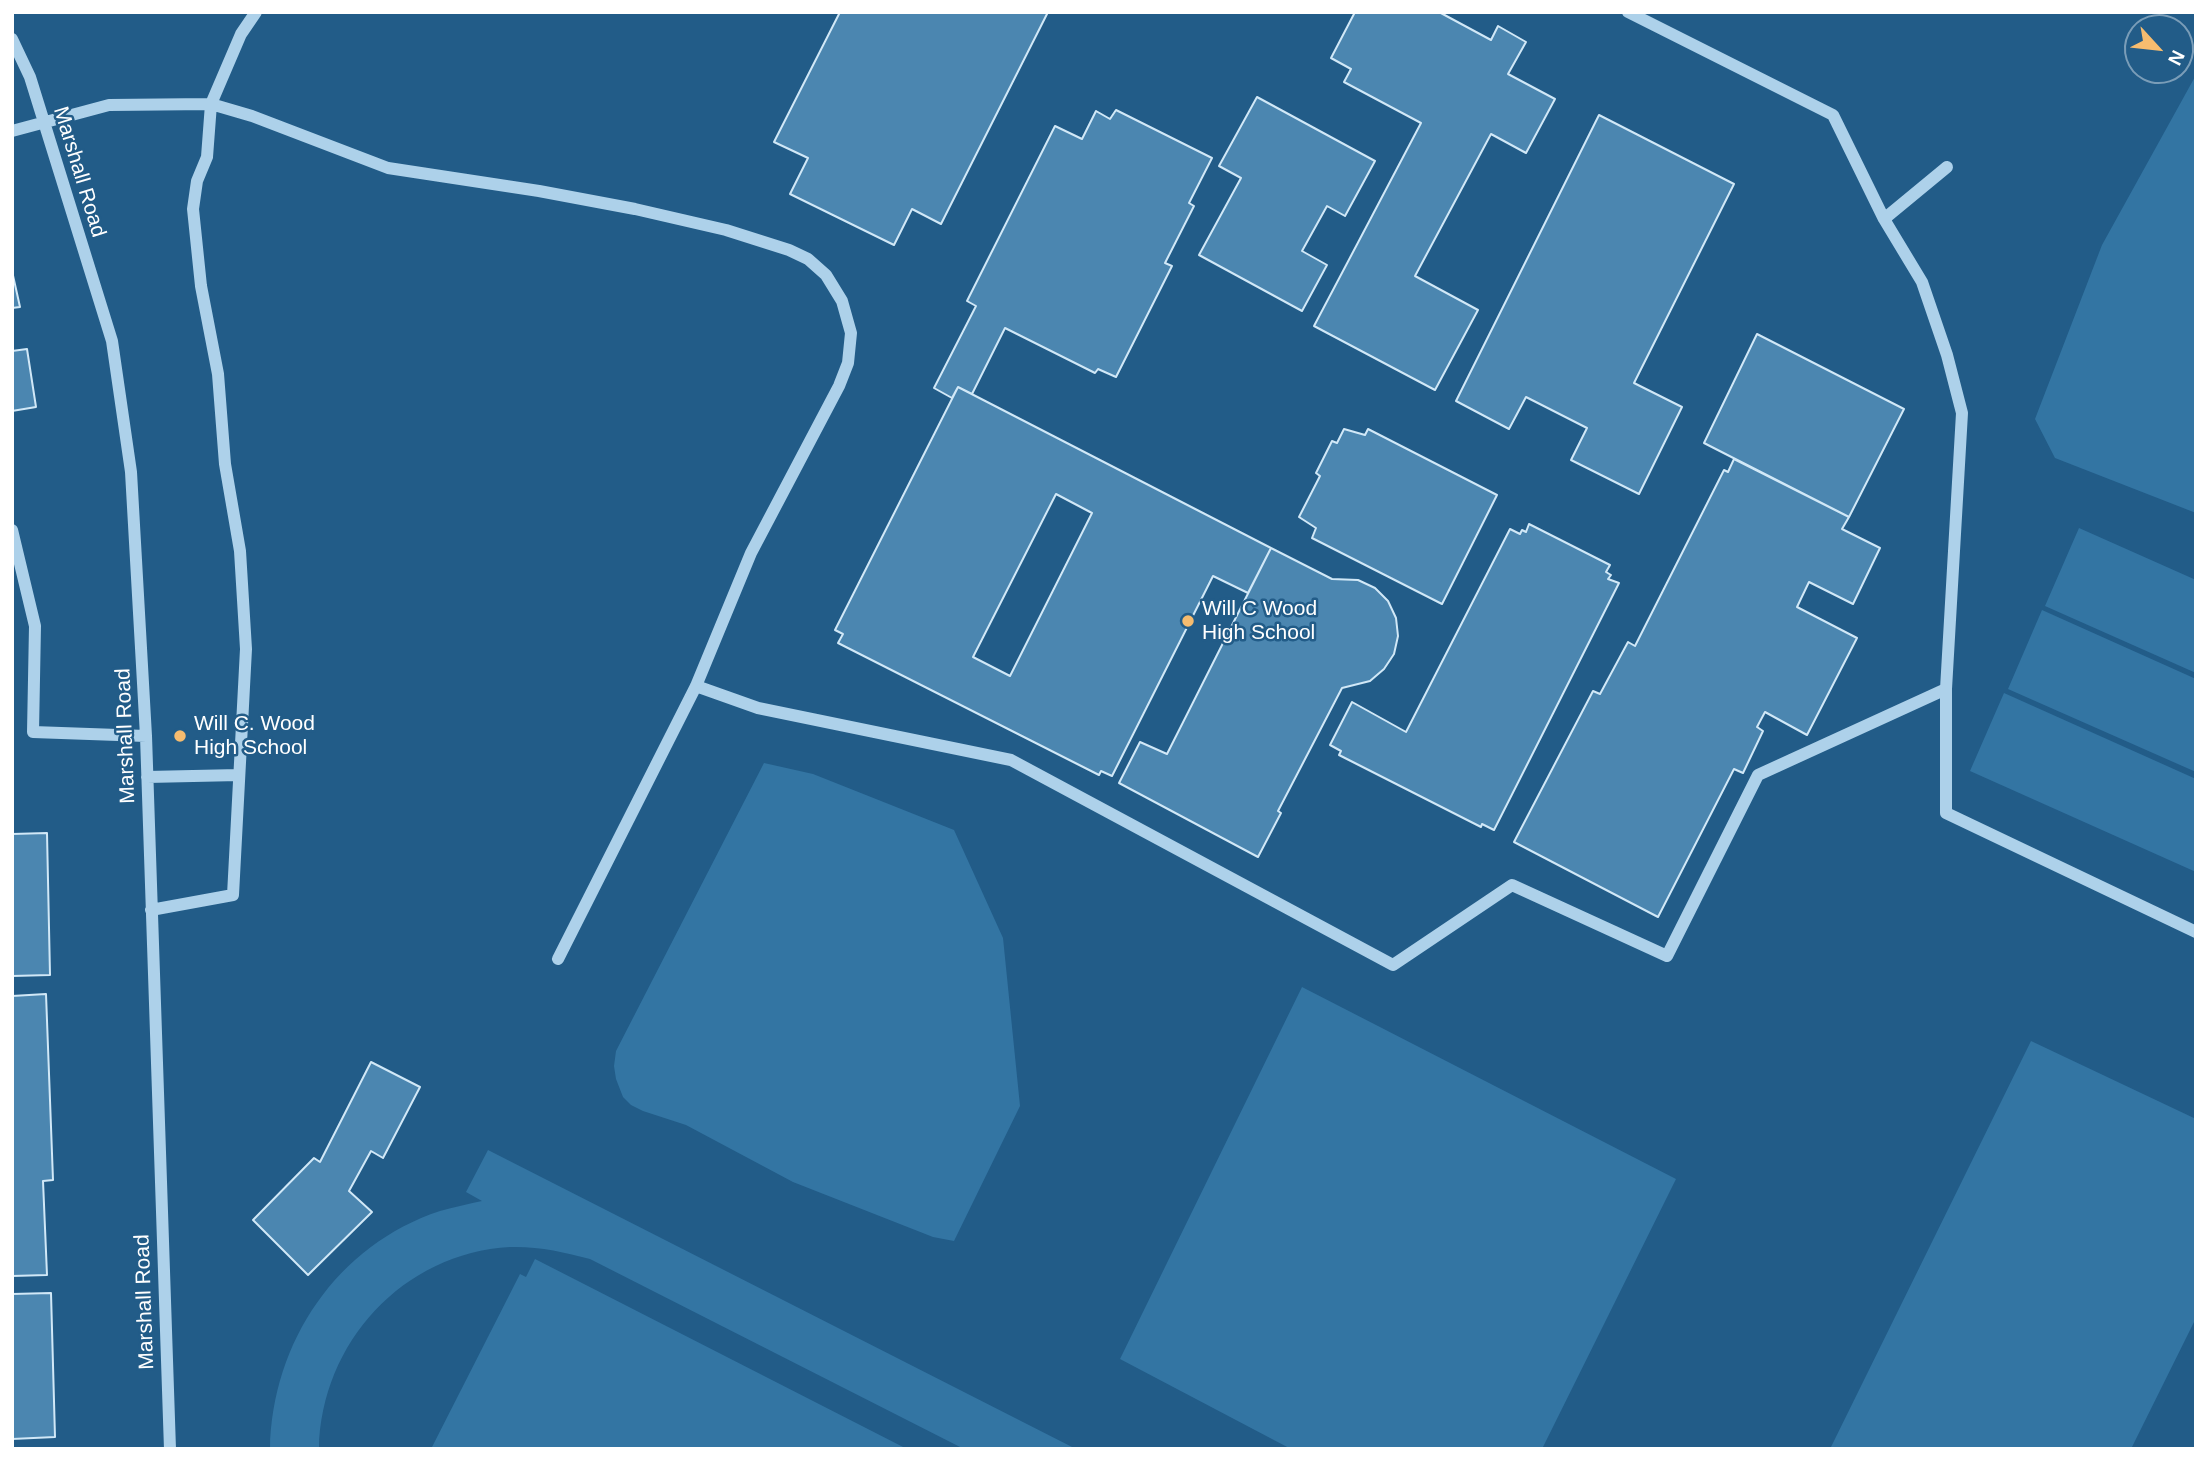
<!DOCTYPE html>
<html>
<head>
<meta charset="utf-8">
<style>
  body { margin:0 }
  #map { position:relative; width:2208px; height:1461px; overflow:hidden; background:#225c88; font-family:Arial,sans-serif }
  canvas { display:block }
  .frame { position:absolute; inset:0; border:14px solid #fff; pointer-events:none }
  .north { position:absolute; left:2124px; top:14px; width:70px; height:70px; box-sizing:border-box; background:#225c88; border:2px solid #7a9db8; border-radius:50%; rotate:117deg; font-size:19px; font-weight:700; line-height:28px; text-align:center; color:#fff }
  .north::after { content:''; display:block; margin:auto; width:24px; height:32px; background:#f6bc6f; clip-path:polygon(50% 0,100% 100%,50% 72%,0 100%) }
</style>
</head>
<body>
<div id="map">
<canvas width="2208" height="1461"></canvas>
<div class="frame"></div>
<div class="north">N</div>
</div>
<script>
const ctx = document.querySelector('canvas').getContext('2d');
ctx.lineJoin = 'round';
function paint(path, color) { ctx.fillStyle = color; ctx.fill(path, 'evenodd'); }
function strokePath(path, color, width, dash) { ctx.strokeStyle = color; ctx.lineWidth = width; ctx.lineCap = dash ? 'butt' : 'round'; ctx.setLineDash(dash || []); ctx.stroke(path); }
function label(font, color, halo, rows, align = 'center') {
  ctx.font = font + ' Arial,sans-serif'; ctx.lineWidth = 5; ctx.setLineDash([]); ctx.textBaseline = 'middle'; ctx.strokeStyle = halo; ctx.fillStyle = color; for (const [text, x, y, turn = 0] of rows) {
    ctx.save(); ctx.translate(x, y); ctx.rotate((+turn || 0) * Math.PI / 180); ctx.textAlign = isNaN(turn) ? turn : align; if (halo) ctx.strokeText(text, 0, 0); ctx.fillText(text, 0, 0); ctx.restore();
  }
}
paint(new Path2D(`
  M 2196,75 L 2196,513 L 2055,458 L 2035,419 L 2102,245 Z
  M 2079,528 L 2196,580 L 2196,673 L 2045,606 Z
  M 2042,610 L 2196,679 L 2196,772 L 2008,689 Z
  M 2004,693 L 2196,779 L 2196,872 L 1970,771 Z
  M 764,763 L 813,774 L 954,830 L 1003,938 L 1020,1106 L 954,1241 L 933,1237 L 793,1182 L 686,1125 L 643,1111 L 631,1105 L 623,1097 L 616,1079 L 614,1066 L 616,1051 Z
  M 1302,987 L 1676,1179 L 1542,1449 L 1291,1449 L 1120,1359 Z
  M 2031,1041 L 2196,1119 L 2196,1318 L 2131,1449 L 1830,1449 Z
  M 488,1150 L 1076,1449 L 964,1449 L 590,1259 C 564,1252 537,1246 510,1247 C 403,1253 321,1343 319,1449 L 270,1449 C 272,1342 337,1245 440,1211 C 454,1207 468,1204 482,1201 L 466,1192 Z
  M 535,1259 L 907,1449 L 431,1449 L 520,1274 L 526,1277 Z`), '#3375a3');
const building = new Path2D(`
  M 840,12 L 1048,12 L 941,224 L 912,209 L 894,245 L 790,194 L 808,158 L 774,142 Z
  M 1355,12 L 1439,12 L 1491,40 L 1498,26 L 1526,42 L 1508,74 L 1555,99 L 1526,153 L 1491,134 L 1415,276 L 1478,310 L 1435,390 L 1314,326 L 1421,123 L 1344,82 L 1351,69 L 1331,58 Z
  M 1257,97 L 1375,161 L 1345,216 L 1327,206 L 1302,251 L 1327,265 L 1302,311 L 1199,255 L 1241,178 L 1219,166 Z
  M 1116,110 L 1212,158 L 1189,203 L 1194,206 L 1165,263 L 1172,266 L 1116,377 L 1098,369 L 1095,373 L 1005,328 L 972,394 L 958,387 L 952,398 L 934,388 L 976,306 L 967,301 L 1055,126 L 1082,139 L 1096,111 L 1110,119 Z
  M 1599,115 L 1734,184 L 1634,383 L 1682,407 L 1639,494 L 1571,460 L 1587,428 L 1526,397 L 1509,429 L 1456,401 Z
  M 12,271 L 20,307 L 12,308 Z
  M 1757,334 L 1904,409 L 1849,517 L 1704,443 Z
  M 27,349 L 36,407 L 12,411 L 12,351 Z
  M 958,387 L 1271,548 L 1248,593 L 1213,576 L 1112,776 L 1101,771 L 1099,775 L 838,643 L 843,634 L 835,630 ZM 1056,494 L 1092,513 L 1010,676 L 973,657 Z
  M 1344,429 L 1365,435 L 1368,429 L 1497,495 L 1442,604 L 1312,538 L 1316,528 L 1299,517 L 1320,476 L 1316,473 L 1332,441 L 1337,443 Z
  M 1734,459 L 1849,517 L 1842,529 L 1880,548 L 1853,604 L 1809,582 L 1797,607 L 1857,638 L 1807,735 L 1765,712 L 1757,727 L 1763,731 L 1743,773 L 1734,769 L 1658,917 L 1514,842 L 1593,691 L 1600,694 L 1628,642 L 1635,646 L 1724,470 L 1728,472 Z
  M 1529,524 L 1610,565 L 1606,572 L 1611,575 L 1608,579 L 1619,583 L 1494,830 L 1482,824 L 1481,827 L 1339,755 L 1341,751 L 1330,745 L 1352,702 L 1406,732 L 1510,529 L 1520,534 L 1522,530 L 1526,532 Z
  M 1271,548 L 1332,579 L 1358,580 L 1375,588 L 1388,601 L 1396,618 L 1398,636 L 1394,654 L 1384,669 L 1370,681 L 1342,688 L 1278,811 L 1281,813 L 1258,857 L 1119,783 L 1140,742 L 1167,754 Z
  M 47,833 L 50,975 L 12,976 L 12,834 Z
  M 46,994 L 53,1180 L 43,1181 L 47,1275 L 12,1276 L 12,996 Z
  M 371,1062 L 420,1087 L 383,1158 L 371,1151 L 349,1191 L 372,1212 L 308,1275 L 253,1220 L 314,1158 L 320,1162 Z
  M 51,1293 L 55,1437 L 12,1439 L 12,1294 Z`);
paint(building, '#4b86b0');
strokePath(building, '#d1e8f7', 2);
strokePath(new Path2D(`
  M 256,12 L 241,34 L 211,104 L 252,116 L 388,168 L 539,191 L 635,209 L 726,230 L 789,250 L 808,259 L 826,275 L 842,301 L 851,333 L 848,363 L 839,386 L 751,553 L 696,686 L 558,959
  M 1628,12 L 1833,115 L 1884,219 L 1922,282 L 1947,355 L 1962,413 L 1946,689 L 1946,813 L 2196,932
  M 12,39 L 30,77 L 112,341 L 131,472 L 146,736 L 170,1449
  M 12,131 L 109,105 L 211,104 L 207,157 L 197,181 L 193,209 L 201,286 L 218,374 L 225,464 L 240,551 L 246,649 L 233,895 L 151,910
  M 1884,219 L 1947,167
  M 12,530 L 35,626 L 33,732 L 146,736
  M 696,686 L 758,708 L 1011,760 L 1393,965 L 1512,885 L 1667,956 L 1758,775 L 1946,689
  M 147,777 L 239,775`), '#add1ea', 12);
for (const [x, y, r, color] of [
  [1188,621,7,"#f6bc6f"],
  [180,736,7,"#f6bc6f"]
]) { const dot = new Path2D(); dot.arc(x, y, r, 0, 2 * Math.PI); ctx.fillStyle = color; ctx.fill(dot); strokePath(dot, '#225c88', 2.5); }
label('21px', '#fff', '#225c88', [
  ["Marshall Road",79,172,73],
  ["Marshall Road",126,736,-92],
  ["Marshall Road",145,1302,-92]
]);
label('21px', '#fff', '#225c88', [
  ["Will C Wood",1202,609],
  ["High School",1202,633],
  ["Will C. Wood",194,724],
  ["High School",194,748]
], 'left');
</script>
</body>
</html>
